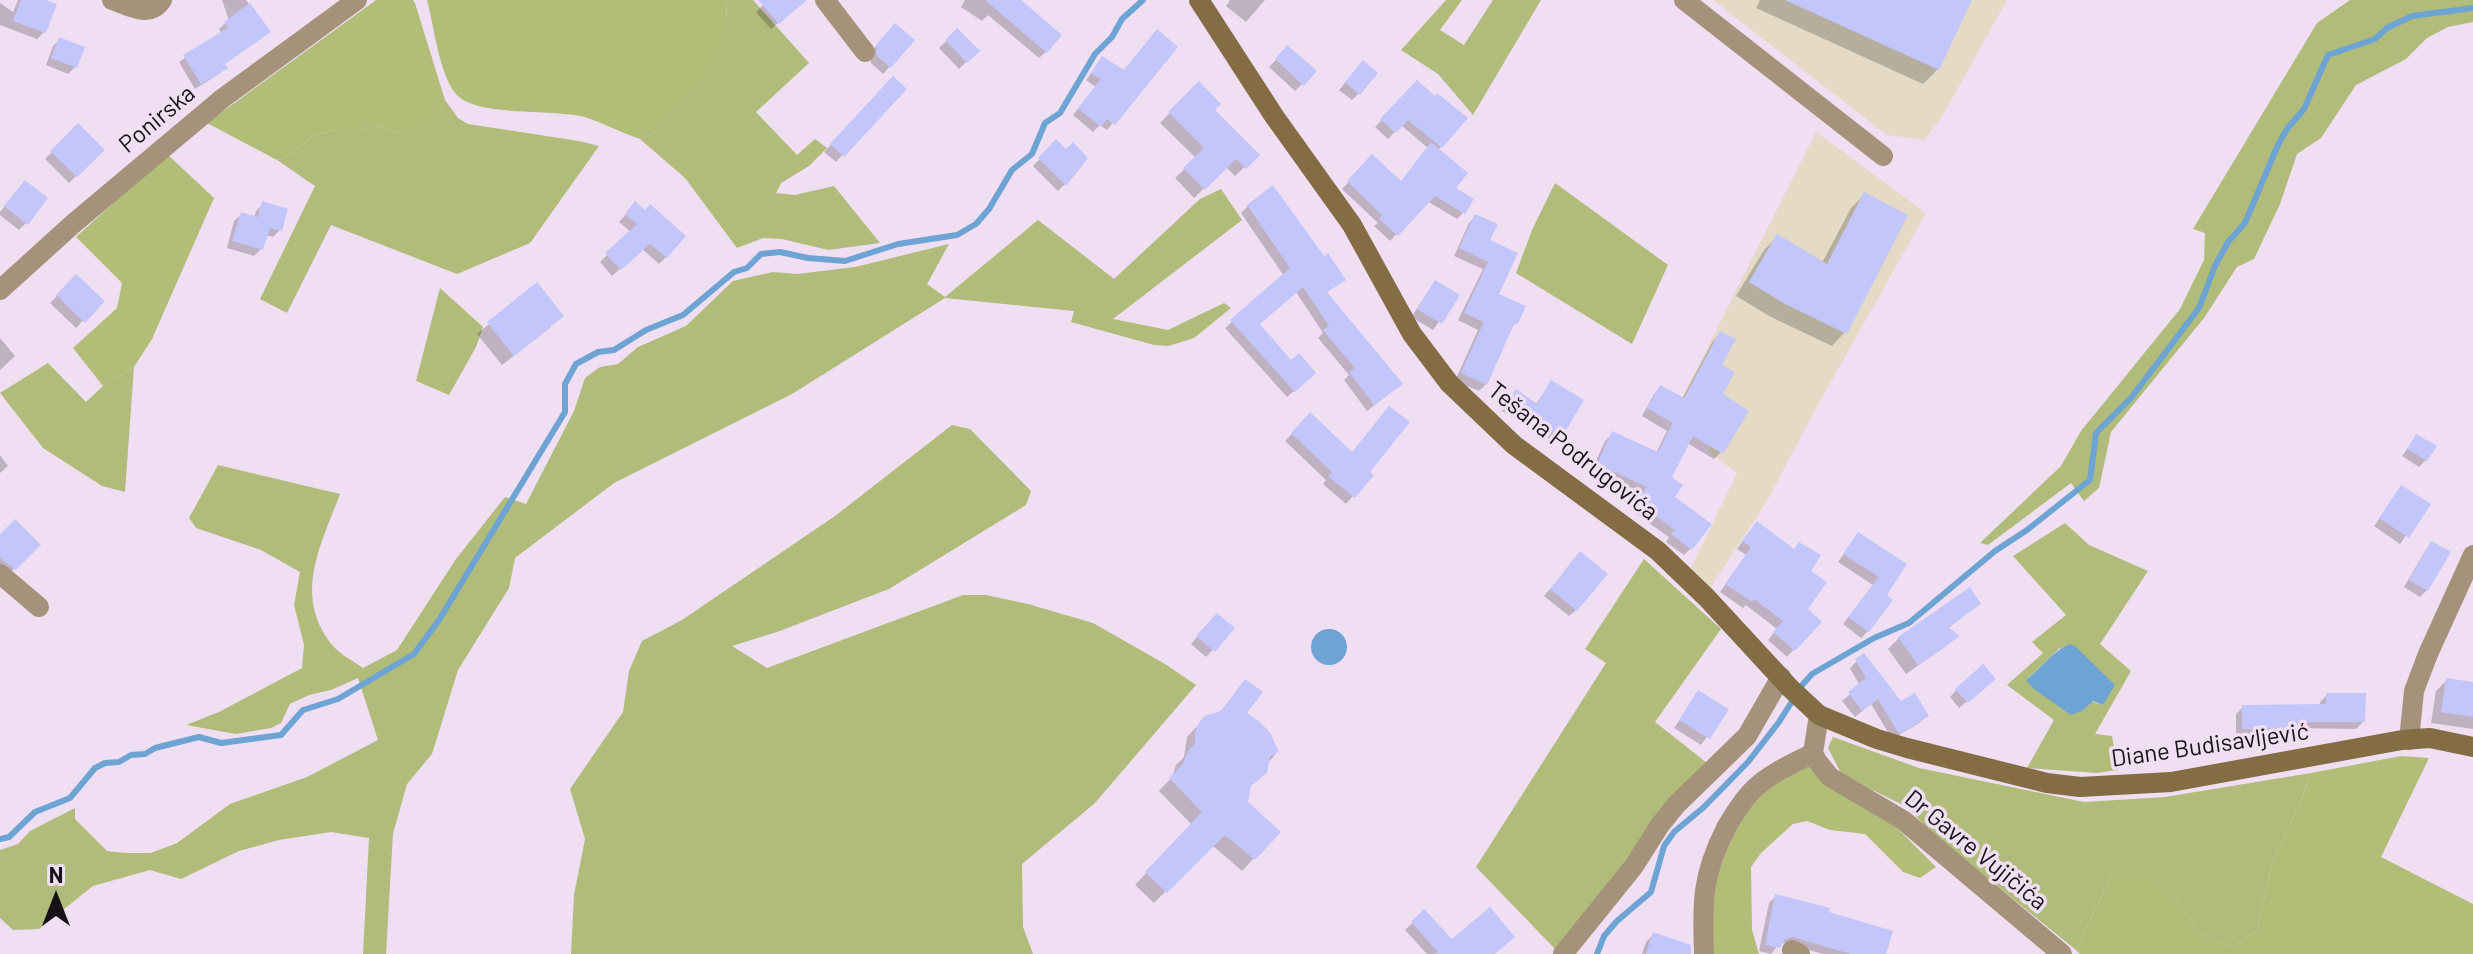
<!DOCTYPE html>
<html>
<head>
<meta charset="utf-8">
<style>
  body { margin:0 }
  #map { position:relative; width:2473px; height:954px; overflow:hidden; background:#f0def3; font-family:Barlow,sans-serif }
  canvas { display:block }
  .north { position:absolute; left:16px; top:858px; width:80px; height:80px; -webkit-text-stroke:6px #f0def3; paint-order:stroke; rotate:0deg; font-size:22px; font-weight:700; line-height:32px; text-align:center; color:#171118 }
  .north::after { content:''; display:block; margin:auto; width:28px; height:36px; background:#171118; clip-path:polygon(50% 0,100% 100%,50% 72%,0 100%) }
</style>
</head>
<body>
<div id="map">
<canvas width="2473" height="954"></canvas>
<div class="north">N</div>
</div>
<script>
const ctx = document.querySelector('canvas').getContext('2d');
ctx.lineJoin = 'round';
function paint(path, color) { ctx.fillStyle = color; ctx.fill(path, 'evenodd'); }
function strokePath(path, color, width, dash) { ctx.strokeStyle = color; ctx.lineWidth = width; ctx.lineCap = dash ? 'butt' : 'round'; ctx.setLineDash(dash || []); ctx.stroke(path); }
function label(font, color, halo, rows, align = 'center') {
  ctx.font = font + ' Barlow,sans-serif'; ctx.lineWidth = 7; ctx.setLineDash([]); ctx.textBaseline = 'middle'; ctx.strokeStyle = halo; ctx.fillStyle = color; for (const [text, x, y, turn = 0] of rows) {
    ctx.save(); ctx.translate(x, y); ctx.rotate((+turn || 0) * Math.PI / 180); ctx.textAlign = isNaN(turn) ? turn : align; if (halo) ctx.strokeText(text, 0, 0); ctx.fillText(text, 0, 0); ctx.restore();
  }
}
paint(new Path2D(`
  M 1713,0 L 2007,0 L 1943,115 L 1925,140 L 1887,135 Z
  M 1816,132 L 1926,213 L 1811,417 L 1767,501 L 1710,588 L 1691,568 L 1737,473 L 1708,451 L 1723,419 L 1682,398 Z`), '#e4dac5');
paint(new Path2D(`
  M 727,0 L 753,0 L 809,63 L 756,112 L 797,155 L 815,139 L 827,148 L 809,166 L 781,183 L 776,193 L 795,195 L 834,186 L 880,243 L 828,250 L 782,239 L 763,238 L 737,248 L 685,178 L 640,139 L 657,131 L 726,23 Z
  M 1446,0 L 1462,0 L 1440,30 L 1464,45 L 1493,0 L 1541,0 L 1473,115 L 1438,74 L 1401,50 Z
  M 2350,0 L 2473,0 L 2473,22 L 2448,27 L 2427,38 L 2406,59 L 2356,85 L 2321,138 L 2297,154 L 2280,204 L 2254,259 L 2237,267 L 2204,318 L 2111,432 L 2099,488 L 2084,501 L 2071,483 L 1988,545 L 1980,543 L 2061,466 L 2081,431 L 2180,309 L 2204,260 L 2205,233 L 2193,229 L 2317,23 Z
  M 445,100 L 458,118 L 468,124 L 579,141 L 599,146 L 530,243 L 457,274 L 331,225 L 287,313 L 260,299 L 315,186 L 277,160 L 288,156 L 315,135 L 337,130 L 358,130 L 375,125 L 400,134 L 435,117 Z
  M 1555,183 L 1668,265 L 1632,344 L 1516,273 L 1532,230 Z
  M 1221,189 L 1242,220 L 1113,319 L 1168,330 L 1224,303 L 1231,308 L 1194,338 L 1168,346 L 1154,345 L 1071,322 L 1074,311 L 945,298 L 792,394 L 614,483 L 515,558 L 509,588 L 458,670 L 432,754 L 407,784 L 393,834 L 386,954 L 363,954 L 369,838 L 331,832 L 279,840 L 239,851 L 181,879 L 150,870 L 125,877 L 93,886 L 39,929 L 13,930 L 0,918 L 0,850 L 18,844 L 30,831 L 75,808 L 75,819 L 107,851 L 125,853 L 151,853 L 177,843 L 230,804 L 307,777 L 378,740 L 358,678 L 331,690 L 309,695 L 290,704 L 281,723 L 271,728 L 236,734 L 186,725 L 219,712 L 302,668 L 304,645 L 294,605 L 300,572 L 261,550 L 196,528 L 189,518 L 218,465 L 340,494 C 321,545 292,596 333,646 C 340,654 353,661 363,668 L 397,650 L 456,559 L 505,497 L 526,504 L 574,411 L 585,378 L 600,367 L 618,364 L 638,347 L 686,326 L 733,281 L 773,272 L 797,274 L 855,267 L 949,244 L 927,284 L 945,297 L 1038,220 L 1114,279 L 1200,199 Z
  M 440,288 L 483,327 L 476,347 L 449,395 L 416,381 Z
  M 48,363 L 86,402 L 103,386 L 134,367 L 125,492 L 102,486 L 43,448 L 0,393 Z
  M 952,425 L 970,429 L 1031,491 L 1026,505 L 889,589 L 777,632 L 732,646 L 767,668 L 963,595 L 986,595 L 1028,604 L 1093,623 L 1165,664 L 1196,685 L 1095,803 L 1022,864 L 1023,927 L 1033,954 L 571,954 L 574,895 L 585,839 L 570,789 L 623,712 L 629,671 L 642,641 L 682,620 L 835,516 Z
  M 2065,523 L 2089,545 L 2148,571 L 2100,644 L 2131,671 L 2095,734 L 2112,736 L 2118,770 L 2097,773 L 2027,768 L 2054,720 L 2007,685 L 2043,653 L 2032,642 L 2066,615 L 2013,556 ZM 2060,648 L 2103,705 L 2026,680 Z
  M 1644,559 L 1721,629 L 1655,722 L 1707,763 L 1555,949 L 1476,867 L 1606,663 L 1585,649 Z
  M 1833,737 L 1919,768 L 2084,802 L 2165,797 L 2311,773 L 2300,803 L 2272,863 L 2257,931 L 2232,947 L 2201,934 L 2174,897 L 2111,876 L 2076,950 L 1934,835 L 1907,807 L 1842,775 L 1828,748 Z`), '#b1bc7b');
paint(new Path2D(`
  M 376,0 L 413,0 L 415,3 L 445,100 L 435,117 L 416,130 L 400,134 L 375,125 L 358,130 L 337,130 L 315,135 L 288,156 L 277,160 L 207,123 Z
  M 427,0 L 727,0 L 726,23 L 715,64 L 657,131 L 640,139 C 622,133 605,124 588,118 C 558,108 476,118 456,94 C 439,74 434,26 427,0 Z
  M 167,154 L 214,198 L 152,339 L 134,367 L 103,386 L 73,348 L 117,308 L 122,283 L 76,237 Z
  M 2401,756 L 2429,758 L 2381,857 L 2473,904 L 2473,954 L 2080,954 L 2076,950 L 2111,876 L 2154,879 L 2174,897 L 2201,934 L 2232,947 L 2257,931 L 2272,863 L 2300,803 L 2311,773 Z
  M 1809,763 L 1892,823 L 1936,867 L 1920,878 L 1903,872 L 1865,834 L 1830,830 L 1807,821 L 1793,824 L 1761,853 L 1751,867 L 1752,930 L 1759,954 L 1710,954 L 1708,905 L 1733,828 L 1755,797 Z`), '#b2bd78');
paint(new Path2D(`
  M1311 647a18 18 0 1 1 36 0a18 18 0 1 1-36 0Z
  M 2070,644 L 2076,647 L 2115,685 L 2103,705 L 2093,701 L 2082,711 L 2071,715 L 2034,689 L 2026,680 C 2040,669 2053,651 2070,644 Z`), '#6da4d4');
paint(new Path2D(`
  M 18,0 L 40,0 L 44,32 L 37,39 L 0,25 L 0,3 L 13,12 Z
  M 222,0 L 246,0 L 268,32 L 223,65 L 225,68 L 219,74 L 195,89 L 179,62 L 222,34 L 219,29 L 229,20 Z
  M 768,0 L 803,0 L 771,29 L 756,12 Z
  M 965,0 L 1018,0 L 1046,52 L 1039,58 L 988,15 L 982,21 L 961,7 Z
  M 1230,0 L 1265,0 L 1246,22 L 1226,6 Z
  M 1760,0 L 1970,0 L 1938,69 L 1923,84 L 1756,8 Z
  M 957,31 L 977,51 L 959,69 L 939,48 Z
  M 888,32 L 913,41 L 883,74 L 871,63 L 869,54 Z
  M 60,39 L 75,67 L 68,74 L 46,65 L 53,46 Z
  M 1175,47 L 1107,130 L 1100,125 L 1093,132 L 1073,115 L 1096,87 L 1086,80 L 1102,59 L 1124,72 Z
  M 1288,48 L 1314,72 L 1295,91 L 1269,67 Z
  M 1356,70 L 1359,93 L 1352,100 L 1339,90 Z
  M 893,79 L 904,89 L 836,162 L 824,152 Z
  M 1417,83 L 1465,119 L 1438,150 L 1463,213 L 1457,219 L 1427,201 L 1390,241 L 1374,226 L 1378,223 L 1342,189 L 1373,157 L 1400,183 L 1428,148 L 1401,125 L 1388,139 L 1375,127 Z
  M 1199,84 L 1212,110 L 1257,155 L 1235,176 L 1226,167 L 1194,198 L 1175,178 L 1196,158 L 1160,123 Z
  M 78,126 L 102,150 L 69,183 L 45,159 Z
  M 1056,142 L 1065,184 L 1058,191 L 1033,166 Z
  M 18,189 L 26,223 L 19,230 L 0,215 L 0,212 Z
  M 1864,195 L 1845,332 L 1832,346 L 1771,317 L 1736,296 L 1764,250 L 1778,236 L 1822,263 L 1851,208 Z
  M 263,204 L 280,230 L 273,237 L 265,235 L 261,249 L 254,256 L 227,248 L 234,221 L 242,214 L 254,218 L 256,211 Z
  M 1248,206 L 1323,259 L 1343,280 L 1326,293 L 1394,390 L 1367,411 L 1344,380 L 1349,375 L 1318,338 L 1323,333 L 1296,292 L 1258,325 L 1307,380 L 1287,397 L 1225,328 L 1284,276 L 1241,213 Z
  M 629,211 L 666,257 L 659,264 L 642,249 L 612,276 L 600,262 L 631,232 L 619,222 Z
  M 1476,216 L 1487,241 L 1496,295 L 1517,322 L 1509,330 L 1486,384 L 1479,391 L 1455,381 L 1478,330 L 1458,320 L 1483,269 L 1454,256 L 1469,223 Z
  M 76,277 L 102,301 L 76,328 L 50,303 Z
  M 1435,282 L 1457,296 L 1433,330 L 1411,317 Z
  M 537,285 L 551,327 L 502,365 L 477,334 Z
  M 1720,334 L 1721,452 L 1714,459 L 1687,443 L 1669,478 L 1672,497 L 1691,548 L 1684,555 L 1666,542 L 1669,537 L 1630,510 L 1641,494 L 1591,472 L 1605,441 L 1612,434 L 1656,453 L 1667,431 L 1642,416 L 1654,394 L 1661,387 L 1682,399 L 1713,341 Z
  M 0,338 L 15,356 L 0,370 Z
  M 1551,383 L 1560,436 L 1554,442 L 1502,411 L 1517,392 L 1535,405 Z
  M 1310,415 L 1371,475 L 1346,504 L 1323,484 L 1326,480 L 1285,441 Z
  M 2417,436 L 2426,460 L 2419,467 L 2402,456 Z
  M 0,455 L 8,466 L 0,473 Z
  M 2402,487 L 2428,504 L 2400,544 L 2374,526 Z
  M 1750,531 L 1793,550 L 1799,544 L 1808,571 L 1805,609 L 1819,622 L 1787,657 L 1768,640 L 1777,629 L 1746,605 L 1743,608 L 1720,592 L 1746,555 L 1737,549 Z
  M 1858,534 L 1904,565 L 1884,596 L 1868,631 L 1861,638 L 1843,624 L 1873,585 L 1838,562 Z
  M 0,537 L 38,545 L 7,576 L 0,569 Z
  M 2432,544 L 2427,590 L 2420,597 L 2404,587 L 2425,551 Z
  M 1574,561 L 1576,610 L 1569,616 L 1544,596 Z
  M 1979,604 L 1947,629 L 1957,636 L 1946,646 L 1906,674 L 1888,649 L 1899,638 Z
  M 1210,622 L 1232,629 L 1206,657 L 1191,644 Z
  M 1857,661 L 1901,704 L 1926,716 L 1919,723 L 1892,739 L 1871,704 L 1855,717 L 1842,701 L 1860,686 L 1850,668 Z
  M 2447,680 L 2473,684 L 2473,729 L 2431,723 L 2436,691 Z
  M 1245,682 L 1244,713 L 1277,752 L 1249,787 L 1246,803 L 1278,832 L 1242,871 L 1212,845 L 1154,903 L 1135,885 L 1192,825 L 1159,791 L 1172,777 L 1176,765 L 1184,757 L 1187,737 L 1205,718 L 1219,713 Z
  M 1986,685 L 1959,708 L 1950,697 L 1956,690 Z
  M 1699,693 L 1726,710 L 1701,745 L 1674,728 Z
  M 2327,695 L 2363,722 L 2356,729 L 2295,728 L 2288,734 L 2236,735 L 2236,714 L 2243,707 L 2320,706 L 2320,702 Z
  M 1775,897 L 1827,913 L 1884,954 L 1823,954 L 1784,943 L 1779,944 L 1771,954 L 1759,951 L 1769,903 Z
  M 1424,912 L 1452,942 L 1494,954 L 1427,954 L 1405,930 Z
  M 1653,935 L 1685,954 L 1642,954 L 1646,942 Z`), '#0003');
strokePath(new Path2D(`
  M 0,839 L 9,837 L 35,812 L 70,798 L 95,768 L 105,763 L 119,762 L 131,755 L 145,754 L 155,748 L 199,737 L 221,743 L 281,735 L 303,710 L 338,699 L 414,654 L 439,620 L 565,412 L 565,384 L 576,364 L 598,352 L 614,350 L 646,330 L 683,315 L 734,272 L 747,268 L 761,254 L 780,252 L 808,258 L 845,261 L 898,244 L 957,235 L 976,224 L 989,209 L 1012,170 L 1032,154 L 1045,123 L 1060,113 L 1095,54 L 1112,37 L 1122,19 L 1143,0
  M 1597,954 L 1604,936 L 1617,921 L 1651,892 L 1664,846 L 1674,832 L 1704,807 L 1748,762 L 1779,722 L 1803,684 L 1812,674 L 1874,638 L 1909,623 L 1995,551 L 2027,530 L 2090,480 L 2096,433 L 2131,398 L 2199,308 L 2215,266 L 2228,242 L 2245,223 L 2277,147 L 2287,129 L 2304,109 L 2328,55 L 2375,39 L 2387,28 L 2412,16 L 2473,8`), '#6da4d4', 6);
paint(new Path2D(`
  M 21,0 L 46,0 L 57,4 L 46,33 L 13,21 Z
  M 758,0 L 807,0 L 779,24 Z
  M 985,0 L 1021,0 L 1062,35 L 1047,53 Z
  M 1785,0 L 1972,0 L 1939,70 Z
  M 250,3 L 271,32 L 225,64 L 228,68 L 201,84 L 183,55 L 228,28 L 224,22 Z
  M 895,23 L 915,40 L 891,68 L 877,56 L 876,45 Z
  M 957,28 L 980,51 L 967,63 L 945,40 Z
  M 1157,29 L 1178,47 L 1115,125 L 1107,119 L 1101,127 L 1078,108 L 1101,79 L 1091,73 L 1102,56 L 1124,70 Z
  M 59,37 L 85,47 L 77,68 L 51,58 Z
  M 1287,45 L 1317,71 L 1304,86 L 1275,59 Z
  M 1363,60 L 1378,73 L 1360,95 L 1345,82 Z
  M 893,76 L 907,89 L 844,157 L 830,144 Z
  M 1417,80 L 1435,96 L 1437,93 L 1468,118 L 1442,148 L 1408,120 L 1396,133 L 1380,119 Z
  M 1199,81 L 1221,104 L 1215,110 L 1260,155 L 1246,169 L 1236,159 L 1205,190 L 1183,168 L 1204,148 L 1168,112 Z
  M 78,123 L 105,150 L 77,177 L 50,151 Z
  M 1056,139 L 1066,149 L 1073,142 L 1088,158 L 1066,186 L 1038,158 Z
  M 1431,142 L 1468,173 L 1456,188 L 1474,199 L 1465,214 L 1435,196 L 1398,236 L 1379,219 L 1382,215 L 1347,181 L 1372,154 L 1401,181 Z
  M 25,180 L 48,198 L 28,225 L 4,206 Z
  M 1273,185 L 1324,256 L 1328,253 L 1346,280 L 1327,292 L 1403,384 L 1374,405 L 1349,372 L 1355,368 L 1323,330 L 1329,326 L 1303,287 L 1260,324 L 1291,360 L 1299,353 L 1316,373 L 1295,392 L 1230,320 L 1290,268 L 1247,205 Z
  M 1864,192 L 1908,215 L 1847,334 L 1785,304 L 1749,282 L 1777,234 L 1827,264 Z
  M 262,201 L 288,209 L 282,231 L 270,228 L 263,250 L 232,241 L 241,212 L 258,217 Z
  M 635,201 L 645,210 L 650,204 L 686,236 L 667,258 L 650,244 L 621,270 L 605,253 L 637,224 L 625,214 Z
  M 1475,214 L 1498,224 L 1490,240 L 1518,253 L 1499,294 L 1526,306 L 1518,324 L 1515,322 L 1487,385 L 1461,373 L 1484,322 L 1464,313 L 1488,262 L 1459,248 Z
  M 76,274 L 105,301 L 85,323 L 56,295 Z
  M 1435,280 L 1460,295 L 1442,324 L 1417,309 Z
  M 537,282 L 564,316 L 514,356 L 487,322 Z
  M 1720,331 L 1736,339 L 1722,365 L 1735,372 L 1723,394 L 1749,411 L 1723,454 L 1693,436 L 1672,477 L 1683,485 L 1675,497 L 1712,524 L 1692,550 L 1671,534 L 1675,530 L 1636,502 L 1647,487 L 1597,464 L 1612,431 L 1658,452 L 1673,423 L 1647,408 L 1660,385 L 1684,398 Z
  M 1551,380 L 1584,400 L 1562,437 L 1507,404 L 1516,389 L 1537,404 Z
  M 1389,406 L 1410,422 L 1370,472 L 1374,475 L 1355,498 L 1328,476 L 1332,472 L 1291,433 L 1310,412 L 1352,452 Z
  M 2416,434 L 2437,446 L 2427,461 L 2407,449 Z
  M 2401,485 L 2431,504 L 2409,538 L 2379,518 Z
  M 15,519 L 41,545 L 16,570 L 0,558 L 0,534 Z
  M 1757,521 L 1794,549 L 1799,542 L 1821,555 L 1811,571 L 1827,582 L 1808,609 L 1822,622 L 1795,651 L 1773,632 L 1783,621 L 1754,599 L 1752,602 L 1725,584 L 1751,547 L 1742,541 Z
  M 1858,532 L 1907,564 L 1887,595 L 1893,600 L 1869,632 L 1848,617 L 1879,577 L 1843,554 Z
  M 2431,541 L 2451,552 L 2428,591 L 2409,580 Z
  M 1580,551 L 1608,574 L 1577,611 L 1550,589 Z
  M 1970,587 L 1981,604 L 1948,627 L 1960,636 L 1918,665 L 1898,637 Z
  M 1217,613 L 1235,628 L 1215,652 L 1196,636 Z
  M 1864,653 L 1901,701 L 1915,693 L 1929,716 L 1901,733 L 1897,731 L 1878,699 L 1862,711 L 1848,692 L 1866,678 L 1855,659 Z
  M 1983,664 L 1996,679 L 1968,703 L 1955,689 Z
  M 2446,678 L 2473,682 L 2473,717 L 2441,712 Z
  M 1245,679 L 1263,692 L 1247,713 L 1260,722 L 1271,734 L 1279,752 L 1270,756 L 1267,773 L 1251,786 L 1248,802 L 1281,832 L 1255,860 L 1225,835 L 1167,893 L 1145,872 L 1202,812 L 1169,778 L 1183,764 L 1188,751 L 1195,744 L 1195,732 L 1199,723 L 1204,716 L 1221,711 Z
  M 1698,690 L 1729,709 L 1710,739 L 1679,720 Z
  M 2326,693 L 2366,693 L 2365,722 L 2297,722 L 2297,728 L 2242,729 L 2242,705 L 2326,704 Z
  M 1775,894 L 1830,908 L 1829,912 L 1893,931 L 1886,954 L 1851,954 L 1792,937 L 1784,940 L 1780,948 L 1765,945 Z
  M 1490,907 L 1515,937 L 1495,954 L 1435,954 L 1438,952 L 1411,922 L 1424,909 L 1452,939 Z
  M 1653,932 L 1691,945 L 1691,954 L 1646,954 Z`), '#c2c6fa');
strokePath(new Path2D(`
  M 112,0 C 130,6 150,19 162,0
  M 825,0 L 865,52
  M 1684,0 L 1883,156
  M 0,290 L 74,223 L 223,98 L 357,0
  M 0,574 L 39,607
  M 1819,715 L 1813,753 L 1817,761 L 1830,777 L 1903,820 L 2062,954
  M 2409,740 L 2414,691 L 2428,654 L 2473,555
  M 1792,950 L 1800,954
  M 1563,954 L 1634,866 L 1660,825 L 1676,805 L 1747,736 L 1781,677
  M 1704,954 C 1702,902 1702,875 1726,828 C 1734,814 1743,799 1755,788 C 1771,773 1794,763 1813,753`), '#a4937a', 20);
strokePath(new Path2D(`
  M 1199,0 L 1274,116 L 1352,225 L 1412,334 L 1449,383 L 1514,445 L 1658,551 L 1707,598 L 1790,688 L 1819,715 L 1877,739 L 1907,748 L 2047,783 L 2080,787 L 2171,782 L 2402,740 L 2430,738 L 2473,747`), '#846c45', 20);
label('24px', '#171118', '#f0def3', [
  ["Ponirska",157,119,-40],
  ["Tešana Podrugovića",1573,451,38],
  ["Diane Budisavljević",2210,745,-8],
  ["Dr Gavre Vujičića",1976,850,39]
]);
</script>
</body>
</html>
